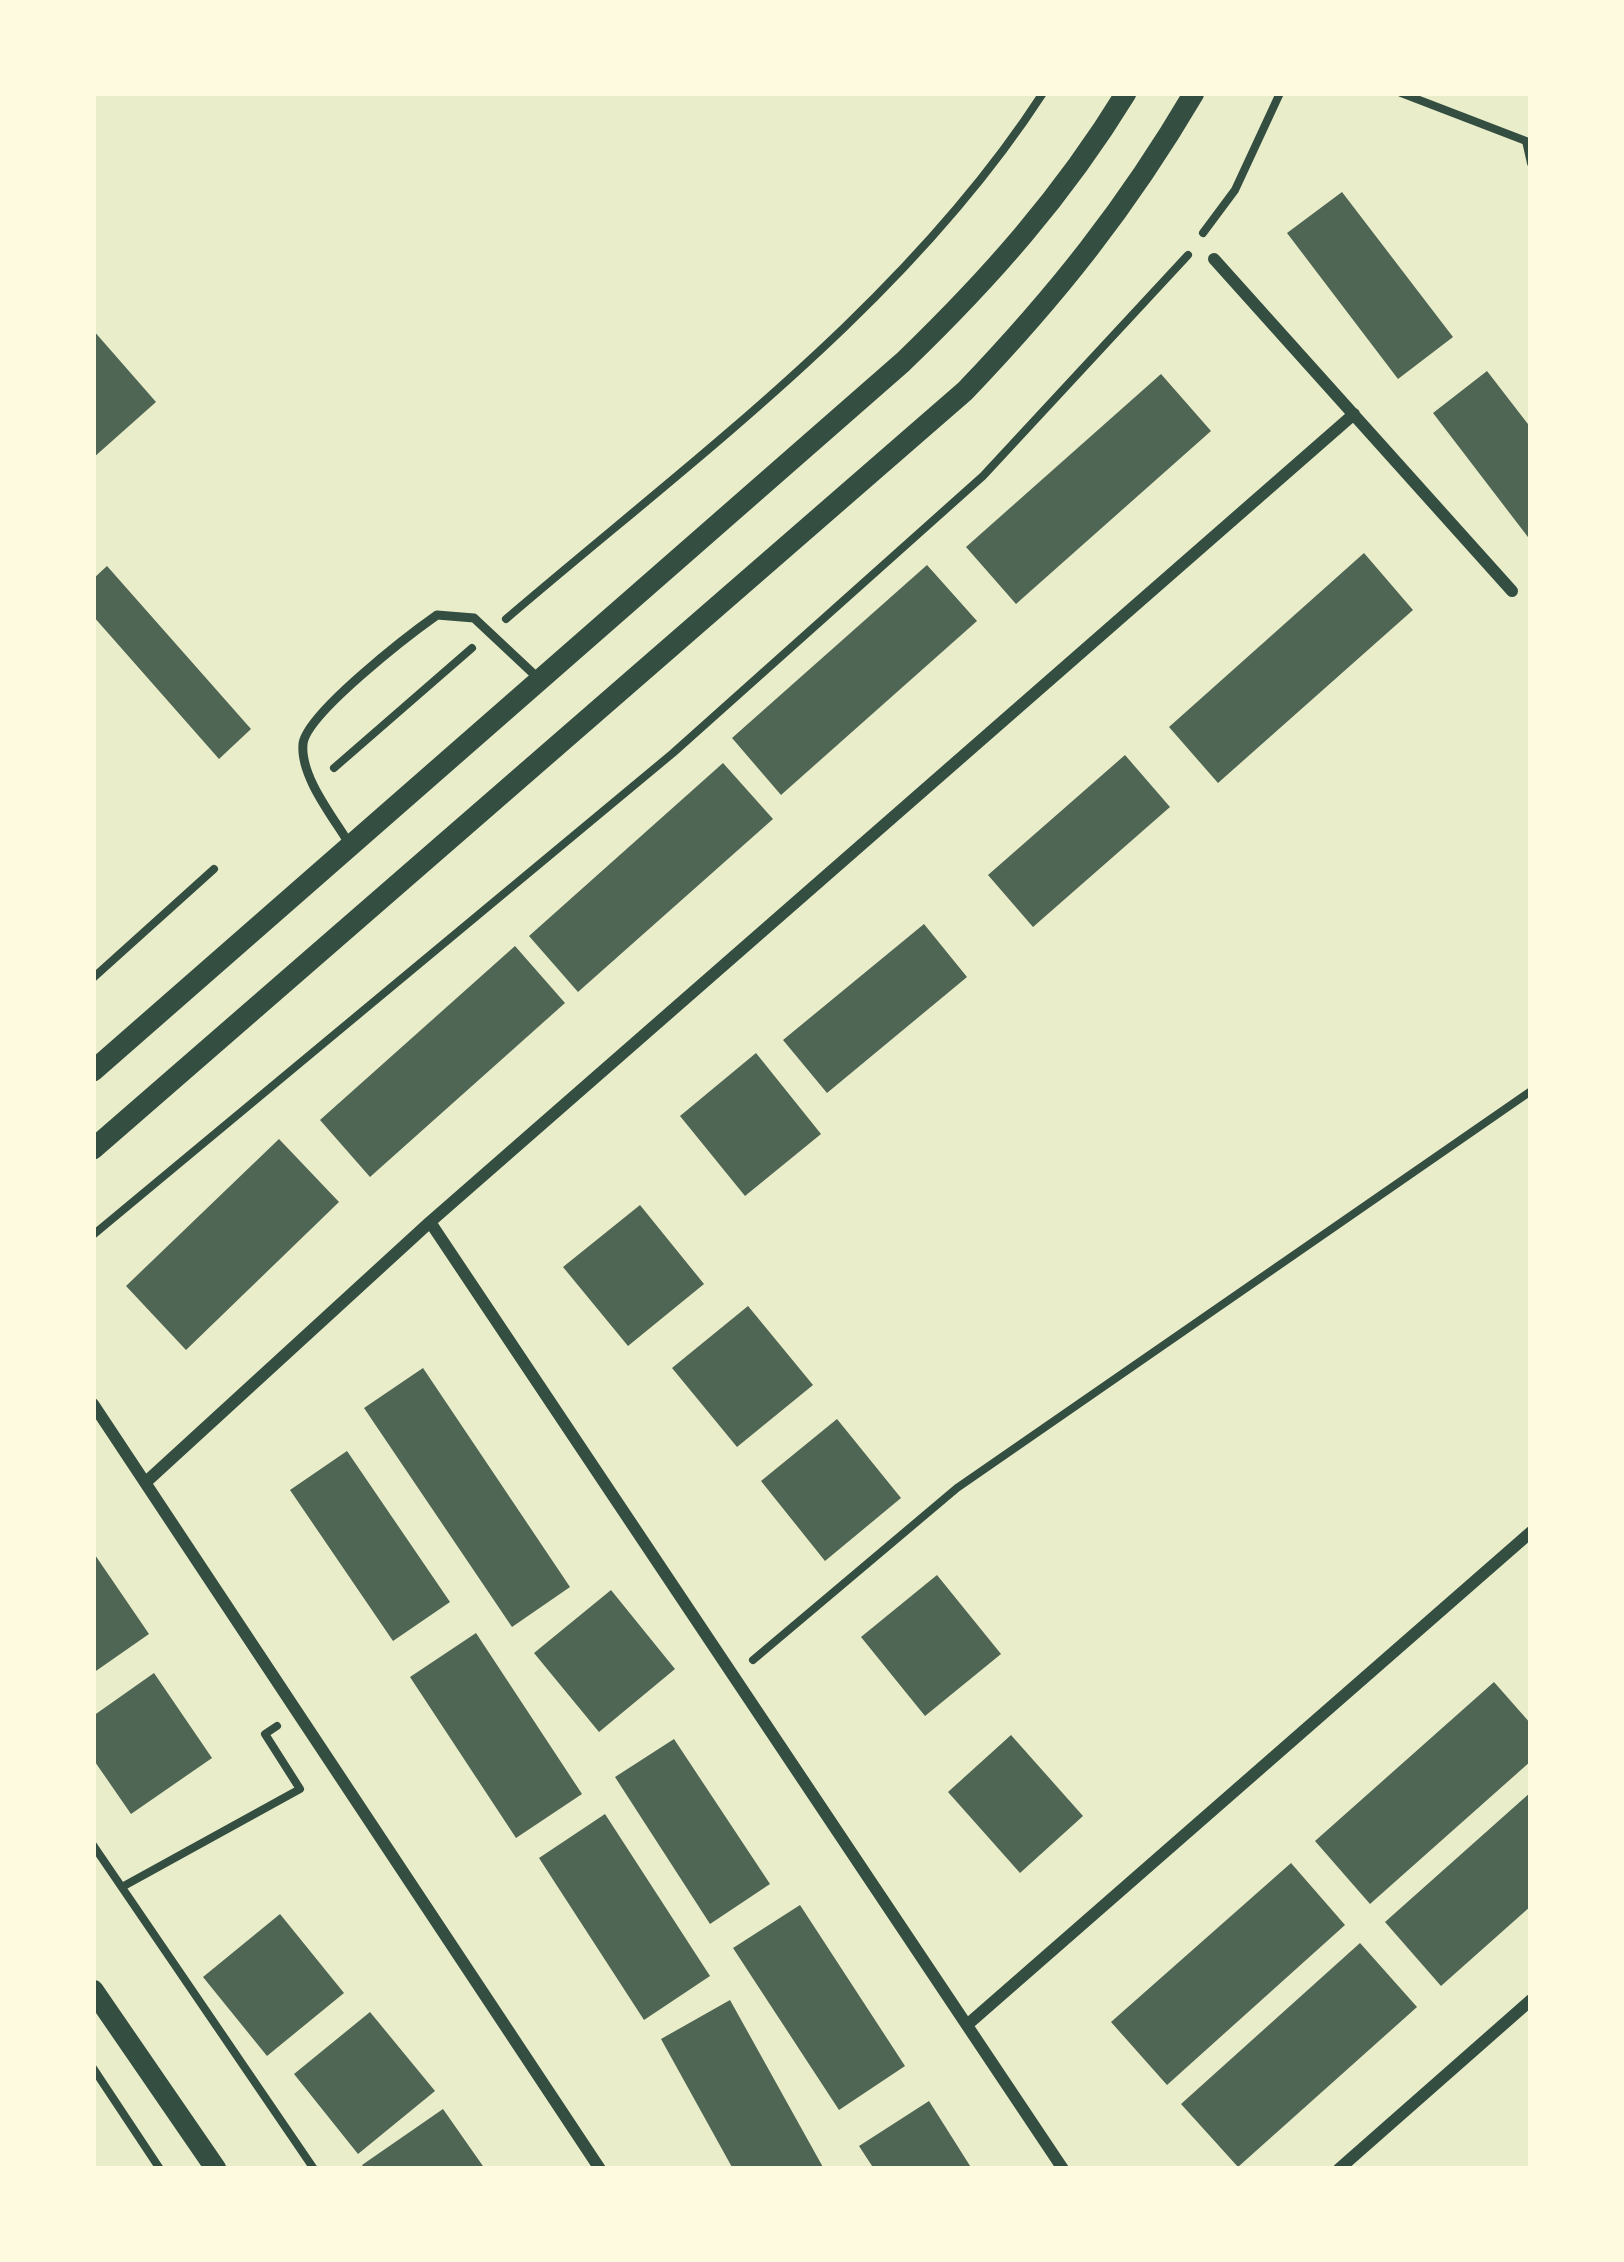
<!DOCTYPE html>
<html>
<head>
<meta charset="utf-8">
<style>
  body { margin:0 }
  #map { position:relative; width:1624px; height:2262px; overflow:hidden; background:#e9edc9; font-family:"DM Sans",sans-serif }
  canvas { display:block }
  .frame { position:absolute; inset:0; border:96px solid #fefae0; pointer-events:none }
</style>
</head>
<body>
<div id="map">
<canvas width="1624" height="2262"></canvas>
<div class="frame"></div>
</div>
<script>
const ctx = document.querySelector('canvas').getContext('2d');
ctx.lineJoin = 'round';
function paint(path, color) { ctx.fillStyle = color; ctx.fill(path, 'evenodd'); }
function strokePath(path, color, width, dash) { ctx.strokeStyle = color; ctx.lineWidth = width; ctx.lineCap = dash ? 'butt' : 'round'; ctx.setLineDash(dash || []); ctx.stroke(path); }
paint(new Path2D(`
  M 1342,192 L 1453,337 L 1398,379 L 1287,233 Z
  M 93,330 L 156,402 L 93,458 Z
  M 1487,371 L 1531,428 L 1531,541 L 1433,413 Z
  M 1161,374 L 1211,431 L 1016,604 L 966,547 Z
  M 1364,553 L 1413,610 L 1218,783 L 1169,727 Z
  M 927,565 L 977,621 L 781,795 L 732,738 Z
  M 107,566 L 251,729 L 219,759 L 93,616 L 93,579 Z
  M 1125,755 L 1170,807 L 1033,927 L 988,875 Z
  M 723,763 L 773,819 L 578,992 L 529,936 Z
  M 924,924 L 967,977 L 827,1093 L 783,1040 Z
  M 515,946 L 565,1003 L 370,1177 L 320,1120 Z
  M 756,1053 L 821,1134 L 745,1196 L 680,1116 Z
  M 279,1139 L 339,1202 L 186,1350 L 126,1286 Z
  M 640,1205 L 704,1284 L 628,1346 L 563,1267 Z
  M 748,1306 L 813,1385 L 737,1447 L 672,1368 Z
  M 423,1368 L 570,1587 L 512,1627 L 364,1408 Z
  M 837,1419 L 901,1498 L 825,1561 L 761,1481 Z
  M 347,1451 L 450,1602 L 393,1641 L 290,1490 Z
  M 93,1552 L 149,1634 L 93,1673 Z
  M 937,1575 L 1001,1654 L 925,1716 L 861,1637 Z
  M 611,1590 L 675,1669 L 599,1732 L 534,1653 Z
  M 476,1633 L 582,1794 L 516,1838 L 410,1677 Z
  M 154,1673 L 212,1758 L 131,1814 L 93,1759 L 93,1716 Z
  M 1494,1682 L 1531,1724 L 1531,1761 L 1370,1904 L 1315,1841 Z
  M 1011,1735 L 1083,1816 L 1020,1873 L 948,1792 Z
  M 674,1739 L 770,1884 L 710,1924 L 615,1777 Z
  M 1531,1792 L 1531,1906 L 1441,1986 L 1385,1922 Z
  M 605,1814 L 710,1976 L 644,2020 L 539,1858 Z
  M 1291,1863 L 1345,1925 L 1167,2085 L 1111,2022 Z
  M 800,1905 L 905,2066 L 839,2110 L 733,1948 Z
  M 280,1914 L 344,1993 L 267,2056 L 203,1977 Z
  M 1360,1943 L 1417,2007 L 1238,2167 L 1181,2104 Z
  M 730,2000 L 824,2169 L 733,2169 L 661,2039 Z
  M 370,2012 L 435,2091 L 358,2154 L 294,2074 Z
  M 929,2101 L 972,2169 L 874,2169 L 859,2146 Z
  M 443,2109 L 485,2169 L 365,2169 L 362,2165 Z`), '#4f6655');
strokePath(new Path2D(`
  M 1401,93 L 1526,141 L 1531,163
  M 1203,233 L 1235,190 L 1280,93
  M 506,619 C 694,458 907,303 1043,93
  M 334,768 L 472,648
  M 93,978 L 214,869
  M 93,1235 L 673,753 L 983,476 L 1188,255
  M 753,1660 L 957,1488 L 1531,1091
  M 93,1845 L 314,2169
  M 122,1887 L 300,1789 L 265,1734 L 277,1726
  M 93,2068 L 160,2169`), '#344e41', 8);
strokePath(new Path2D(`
  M 350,845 C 334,818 300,777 303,744 C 306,714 410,634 437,615 L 474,618 L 538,678`), '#344e41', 9);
strokePath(new Path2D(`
  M 1214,259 L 1512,591
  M 430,1222 L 1063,2169
  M 93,1404 L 600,2169
  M 146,1482 L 430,1222 L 1354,414
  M 967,2025 L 1531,1532
  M 1339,2169 L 1531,2000`), '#344e41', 12);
strokePath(new Path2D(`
  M 93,1071 L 903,362 C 989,279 1063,196 1126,93
  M 93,1149 L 965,391 C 1056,296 1127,207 1194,93
  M 93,1990 L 216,2169`), '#344e41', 21);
</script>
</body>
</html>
